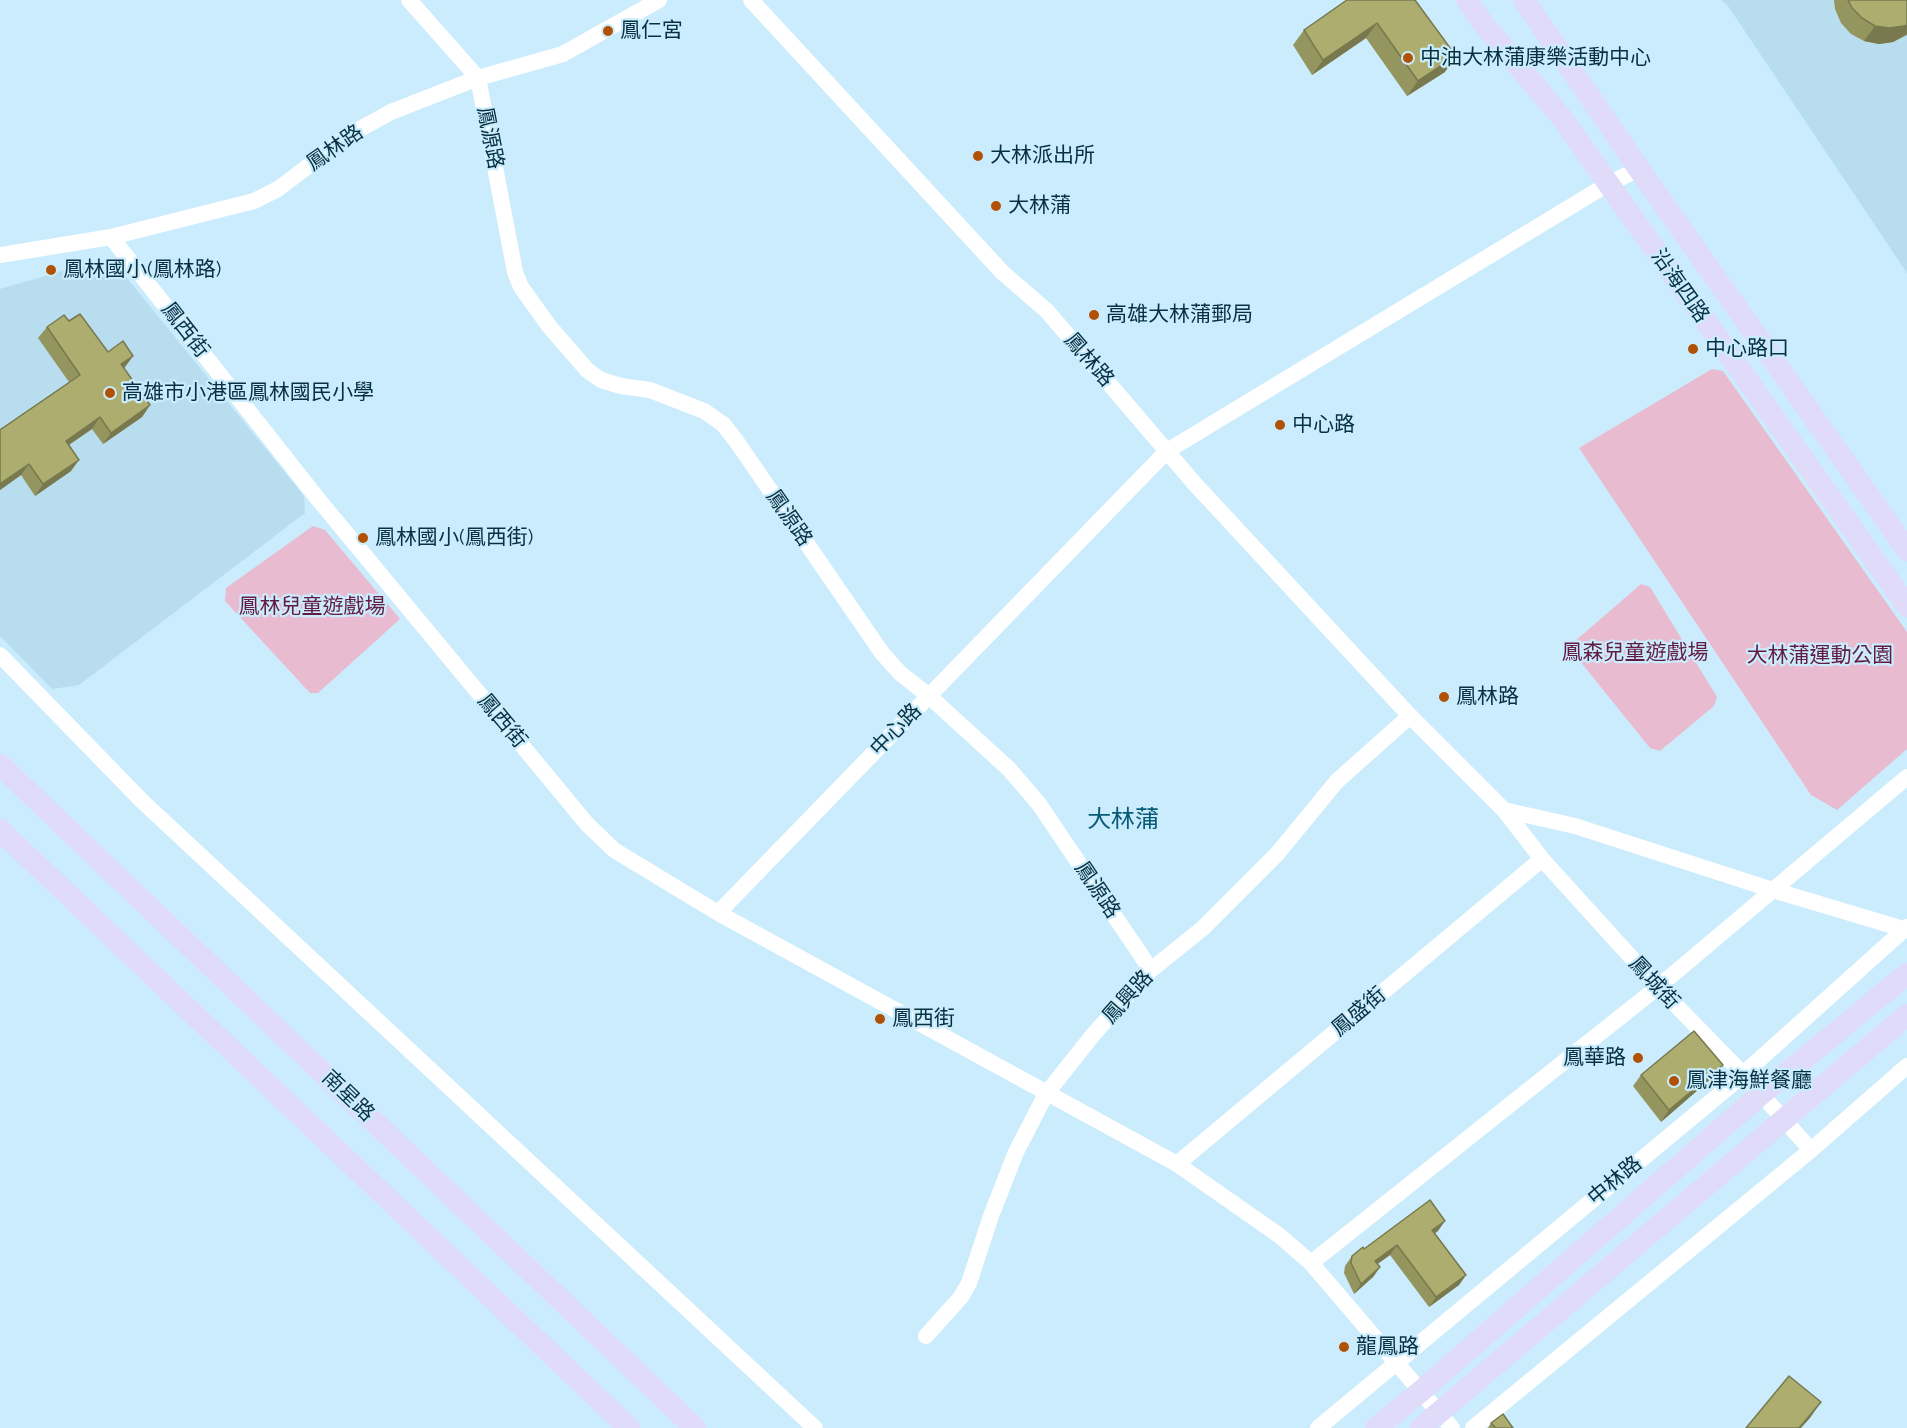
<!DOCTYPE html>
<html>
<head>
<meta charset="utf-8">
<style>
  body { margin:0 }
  canvas { display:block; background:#caecfc }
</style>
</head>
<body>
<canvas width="1907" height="1428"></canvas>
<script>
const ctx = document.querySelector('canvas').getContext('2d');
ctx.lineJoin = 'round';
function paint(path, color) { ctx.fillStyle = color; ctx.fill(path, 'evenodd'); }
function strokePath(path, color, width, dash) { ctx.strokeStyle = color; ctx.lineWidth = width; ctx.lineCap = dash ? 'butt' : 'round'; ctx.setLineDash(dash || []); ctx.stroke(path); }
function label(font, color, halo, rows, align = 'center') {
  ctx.font = font + ' Raleway,"Noto Sans TC",sans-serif'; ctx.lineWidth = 4.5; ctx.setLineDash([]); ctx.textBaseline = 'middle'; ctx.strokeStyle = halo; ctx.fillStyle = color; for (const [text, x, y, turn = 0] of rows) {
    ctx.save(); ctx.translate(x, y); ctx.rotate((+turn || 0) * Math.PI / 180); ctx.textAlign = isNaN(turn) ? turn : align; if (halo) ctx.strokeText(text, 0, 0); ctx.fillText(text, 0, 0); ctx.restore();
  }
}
paint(new Path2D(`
  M 1721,0 L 1907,0 L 1907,273 L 1728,6 Z
  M 100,260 L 118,267 L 304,496 L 305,513 L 79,685 L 52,689 L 0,636 L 0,289 Z`), '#b8ddef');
paint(new Path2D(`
  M 1712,369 L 1723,371 L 1907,632 L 1907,749 L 1837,810 L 1811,795 L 1579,448 Z
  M 313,526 L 325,530 L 400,619 L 318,693 L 310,693 L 225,601 L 226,588 Z
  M 1641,584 L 1650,587 L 1717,697 L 1714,706 L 1660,751 L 1650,748 L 1571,650 L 1574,642 Z`), '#e9bbd0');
strokePath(new Path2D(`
  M 409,0 L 478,78 L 515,272 L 521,287 L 549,326 L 587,370 L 601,380 L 621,386 L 650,390 L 704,411 L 723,424 L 737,442 L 882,653 L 900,673 L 929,696 L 1009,769 L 1039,804 L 1151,970
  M 751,0 L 1002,272 L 1047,311 L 1194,483 L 1410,716 L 1504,810 L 1542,859 L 1658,987 L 1744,1075 L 1811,1150
  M 111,237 L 318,499 L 587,824 L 614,850 L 718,913 L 1177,1164 L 1280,1236 L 1311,1263 L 1452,1428
  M 0,255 L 111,237 L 254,201 L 278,189 L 349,135 L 391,112 L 478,78 L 563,54 L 659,0
  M 0,655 L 142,801 L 815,1428
  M 1504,810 L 1575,826 L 1773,890 L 1907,930
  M 718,913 L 1167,451 L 1608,184 L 1639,169
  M 1177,1164 L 1542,859
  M 1311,1263 L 1658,987 L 1907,777
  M 926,1336 L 961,1297 L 969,1283 L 991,1216 L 1016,1152 L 1046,1094 L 1092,1036 L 1151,970 L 1203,928 L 1277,854 L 1337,781 L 1410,716
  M 1318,1428 L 1731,1085 L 1907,927
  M 1473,1428 L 1811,1150 L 1907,1066`), '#fff', 16);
strokePath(new Path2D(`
  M 1467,0 L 1481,21 L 1562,118 L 1907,606
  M 1524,0 L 1639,169 L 1907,550
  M 0,765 L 695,1428
  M 0,830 L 629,1428
  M 1376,1428 L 1420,1392 L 1760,1095 L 1907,974
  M 1421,1428 L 1907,1015`), '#e0dbf8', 22);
paint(new Path2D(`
  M 1347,0 L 1445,72 L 1407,96 L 1366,38 L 1312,75 L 1293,45 L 1304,30 Z
  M 1834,0 L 1907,0 L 1907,35 L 1893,42 L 1879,44 L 1864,41 L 1851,34 L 1841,23 L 1835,9 Z
  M 69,321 L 108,352 L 133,356 L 124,368 L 150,405 L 142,417 L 103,444 L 92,429 L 69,445 L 71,471 L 35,496 L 21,475 L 0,490 L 0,430 L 69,382 L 38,338 L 47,327 Z
  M 1641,1075 L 1714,1076 L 1661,1122 L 1633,1086 Z
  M 1438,1231 L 1435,1233 L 1466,1275 L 1459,1285 L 1429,1307 L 1390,1255 L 1377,1264 L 1380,1267 L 1373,1277 L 1354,1294 L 1344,1273 L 1345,1266 L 1352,1256 L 1364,1249 Z
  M 1491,1423 L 1513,1428 L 1488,1428 Z`), '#94955f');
paint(new Path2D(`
  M 1377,23 L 1366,38 L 1312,75 L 1323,60 Z
  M 1907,25 L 1907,34 L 1893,42 L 1879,44 L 1864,41 L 1875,26 Z
  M 1456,56 L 1445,72 L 1407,96 L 1418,81 Z
  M 133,356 L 125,367 L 113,376 L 121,364 Z
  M 150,405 L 142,417 L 103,444 L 111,433 Z
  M 100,417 L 92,429 L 58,452 L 66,441 Z
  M 79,460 L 71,471 L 35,496 L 43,484 Z
  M 29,464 L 21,475 L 0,490 L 0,484 Z
  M 1723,1065 L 1714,1076 L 1661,1122 L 1669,1110 Z
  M 1445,1221 L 1438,1231 L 1425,1240 L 1432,1230 Z
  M 1397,1245 L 1390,1255 L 1368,1271 L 1375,1261 Z
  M 1380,1267 L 1373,1277 L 1354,1294 L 1361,1284 Z
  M 1466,1275 L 1459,1285 L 1429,1307 L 1436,1297 Z
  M 1821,1402 L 1810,1418 L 1801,1428 L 1799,1428 Z`), '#78794e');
const building = new Path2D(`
  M 1347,0 L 1415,0 L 1456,56 L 1418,81 L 1377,23 L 1323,60 L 1304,30 Z
  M 1848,0 L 1907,0 L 1907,25 L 1904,26 L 1889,28 L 1875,26 L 1862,18 L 1852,8 Z
  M 80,314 L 108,352 L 123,341 L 133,356 L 121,364 L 150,405 L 111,433 L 100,417 L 66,441 L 79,460 L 43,484 L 29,464 L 0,484 L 0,430 L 80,375 L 47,327 L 64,315 L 69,321 Z
  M 1694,1031 L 1723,1065 L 1669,1110 L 1641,1075 Z
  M 1430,1200 L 1445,1221 L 1432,1230 L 1466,1275 L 1436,1297 L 1397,1245 L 1375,1261 L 1380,1267 L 1361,1284 L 1351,1263 L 1352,1256 L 1363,1247 L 1364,1249 Z
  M 1789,1376 L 1821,1402 L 1799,1428 L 1746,1428 Z
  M 1503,1414 L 1513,1428 L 1496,1428 L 1491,1423 Z`);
paint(building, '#acad6f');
strokePath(building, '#78794e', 1.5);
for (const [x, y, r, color] of [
  [608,31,6,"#b05105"],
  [1408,58,6,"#b05105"],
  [978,156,6,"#b05105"],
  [996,206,6,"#b05105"],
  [51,270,6,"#b05105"],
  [1094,315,6,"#b05105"],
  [1693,349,6,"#b05105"],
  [110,393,6,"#b05105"],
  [1280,425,6,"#b05105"],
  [363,538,6,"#b05105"],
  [1444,697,6,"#b05105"],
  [880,1019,6,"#b05105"],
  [1638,1058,6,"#b05105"],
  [1674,1081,6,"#b05105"],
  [1344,1347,6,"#b05105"]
]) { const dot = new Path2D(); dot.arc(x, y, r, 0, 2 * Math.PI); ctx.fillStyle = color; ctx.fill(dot); strokePath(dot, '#caecfc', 2); }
label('21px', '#073141', '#caecfc', [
  ["鳳仁宮",620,31],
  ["中油大林蒲康樂活動中心",1420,58],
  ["大林派出所",990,156],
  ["大林蒲",1008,206],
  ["鳳林國小(鳳林路)",63,270],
  ["高雄大林蒲郵局",1106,315],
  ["中心路口",1705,349],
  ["高雄市小港區鳳林國民小學",122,393],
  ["中心路",1292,425],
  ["鳳林國小(鳳西街)",375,538],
  ["鳳林路",1456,697],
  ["鳳西街",892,1019],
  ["鳳華路",1626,1058,"right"],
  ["鳳津海鮮餐廳",1686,1081],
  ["龍鳳路",1356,1347]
], 'left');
label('21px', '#073141', '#caecfc', [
  ["鳳源路",490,138,79],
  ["鳳林路",335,148,-35],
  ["沿海四路",1680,286,55],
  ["鳳西街",185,330,52],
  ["鳳林路",1089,360,49],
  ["鳳源路",789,518,55],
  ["鳳西街",502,721,50],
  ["中心路",896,730,-46],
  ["鳳源路",1097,890,56],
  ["鳳城街",1654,983,47],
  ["鳳興路",1128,997,-48],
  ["鳳盛街",1359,1012,-40],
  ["南星路",348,1096,44],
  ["中林路",1615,1181,-40]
]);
label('21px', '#631b44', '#caecfc', [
  ["鳳林兒童遊戲場",312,607],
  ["鳳森兒童遊戲場",1635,653],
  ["大林蒲運動公園",1820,656]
]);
label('24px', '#085b77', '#caecfc', [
  ["大林蒲",1123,820]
]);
</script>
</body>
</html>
